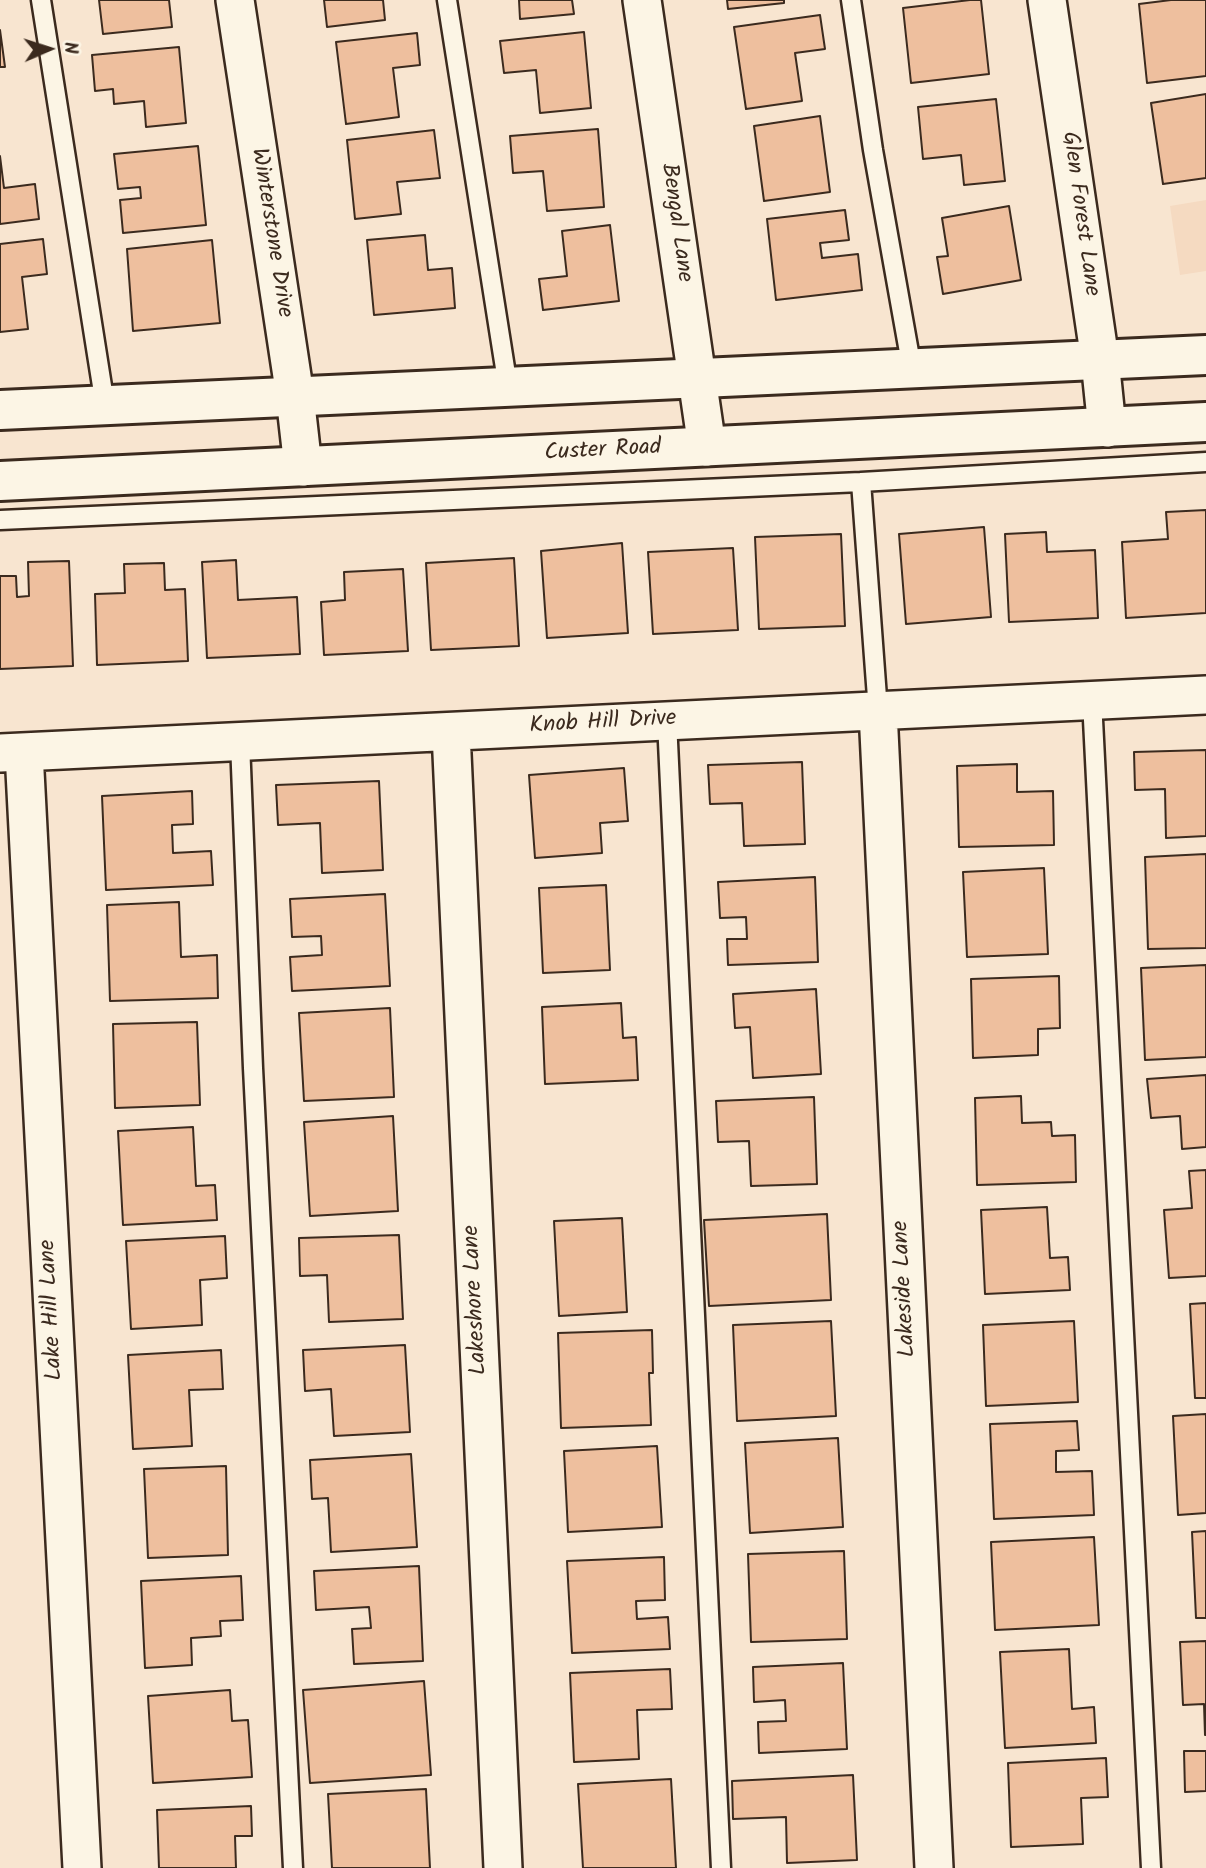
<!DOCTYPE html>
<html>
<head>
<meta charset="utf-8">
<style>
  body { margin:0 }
  #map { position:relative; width:1206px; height:1868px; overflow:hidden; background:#f8e5d0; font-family:Kalam,sans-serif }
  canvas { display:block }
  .north { position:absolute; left:14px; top:14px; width:70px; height:70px; -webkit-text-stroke:5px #fcf5e5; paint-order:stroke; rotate:87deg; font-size:19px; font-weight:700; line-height:28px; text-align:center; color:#3b2a1e }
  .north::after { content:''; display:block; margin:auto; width:24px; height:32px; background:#3b2a1e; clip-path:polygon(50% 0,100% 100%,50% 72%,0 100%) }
</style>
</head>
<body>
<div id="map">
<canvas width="1206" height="1868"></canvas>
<div class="north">N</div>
</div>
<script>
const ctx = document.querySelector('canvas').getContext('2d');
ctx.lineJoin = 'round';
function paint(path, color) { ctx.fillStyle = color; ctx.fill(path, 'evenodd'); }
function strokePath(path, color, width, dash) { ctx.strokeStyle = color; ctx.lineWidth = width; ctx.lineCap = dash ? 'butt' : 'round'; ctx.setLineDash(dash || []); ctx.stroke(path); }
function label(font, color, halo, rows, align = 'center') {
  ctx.font = font + ' Kalam,sans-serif'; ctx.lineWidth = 5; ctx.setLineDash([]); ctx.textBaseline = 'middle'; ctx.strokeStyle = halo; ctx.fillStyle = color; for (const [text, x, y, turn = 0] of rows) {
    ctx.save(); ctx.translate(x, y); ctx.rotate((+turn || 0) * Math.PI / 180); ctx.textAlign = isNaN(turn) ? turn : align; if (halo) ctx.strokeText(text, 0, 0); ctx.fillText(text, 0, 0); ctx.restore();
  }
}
paint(new Path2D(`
  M 1206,200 L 1206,271 L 1180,275 L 1170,206 Z`), '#f5dac1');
const building = new Path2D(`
  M 99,0 L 169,0 L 172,27 L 103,34 Z
  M 324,0 L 383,0 L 385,20 L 327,27 Z
  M 519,0 L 572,0 L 574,14 L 520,19 Z
  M 727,0 L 784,0 L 784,3 L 728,9 Z
  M 970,0 L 981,0 L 989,74 L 911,83 L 903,8 Z
  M 1171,0 L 1206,0 L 1206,76 L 1147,83 L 1139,4 Z
  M 820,15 L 825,49 L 795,53 L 802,101 L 746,109 L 734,27 Z
  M 0,30 L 5,67 L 0,67 Z
  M 584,32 L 591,108 L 540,113 L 536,70 L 504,73 L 500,41 Z
  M 417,33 L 420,65 L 393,68 L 399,117 L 346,124 L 336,42 Z
  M 179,47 L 186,123 L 146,127 L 144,101 L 114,104 L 113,89 L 95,91 L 92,55 Z
  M 1206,94 L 1206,178 L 1163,184 L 1151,103 Z
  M 996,99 L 1005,181 L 964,185 L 961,155 L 923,159 L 918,107 Z
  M 820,116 L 830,192 L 764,201 L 754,126 Z
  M 598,129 L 604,207 L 547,211 L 543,171 L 513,173 L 510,136 Z
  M 434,130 L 440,178 L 397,182 L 401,214 L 355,219 L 347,140 Z
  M 198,146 L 206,225 L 123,233 L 120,200 L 141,198 L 140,187 L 118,189 L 114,154 Z
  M 0,156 L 4,188 L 35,184 L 39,219 L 0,224 Z
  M 1009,206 L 1021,280 L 943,294 L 937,257 L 948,256 L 942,218 Z
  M 845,210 L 849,240 L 820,243 L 822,258 L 858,254 L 862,290 L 776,300 L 767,219 Z
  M 610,225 L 619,301 L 543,310 L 539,279 L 567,276 L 562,231 Z
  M 425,235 L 428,270 L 452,268 L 455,308 L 374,315 L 367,240 Z
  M 43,239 L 47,274 L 22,277 L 28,329 L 0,332 L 0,244 Z
  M 212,240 L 220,323 L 133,331 L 127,249 Z
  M 1206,510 L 1206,613 L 1126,618 L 1122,542 L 1168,539 L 1166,512 Z
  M 984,527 L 991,617 L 906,624 L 899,534 Z
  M 1046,532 L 1047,552 L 1095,550 L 1098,618 L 1009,622 L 1005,534 Z
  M 841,534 L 845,626 L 759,629 L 755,537 Z
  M 622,543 L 628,633 L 547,638 L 541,551 Z
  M 733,548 L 738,630 L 653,634 L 648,552 Z
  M 514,558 L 519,646 L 431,650 L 426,563 Z
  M 236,560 L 238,600 L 297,597 L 300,654 L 207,658 L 202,562 Z
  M 69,561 L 73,666 L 0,669 L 0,576 L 16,576 L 17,597 L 29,596 L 28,562 Z
  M 164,563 L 165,590 L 185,589 L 188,661 L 97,665 L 95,594 L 125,593 L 124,564 Z
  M 403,569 L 408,651 L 324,655 L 321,602 L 345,600 L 344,572 Z
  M 1206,750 L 1206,836 L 1166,838 L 1165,789 L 1135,790 L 1134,752 Z
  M 802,762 L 805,844 L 744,846 L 742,803 L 710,804 L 708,765 Z
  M 1017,764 L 1017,792 L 1053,791 L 1054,845 L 959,847 L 957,766 Z
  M 624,768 L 628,821 L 600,823 L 602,853 L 535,858 L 529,775 Z
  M 379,781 L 383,870 L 322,873 L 320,823 L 278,825 L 276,785 Z
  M 192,791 L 193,824 L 172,825 L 173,853 L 211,851 L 213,885 L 106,890 L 102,796 Z
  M 1206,854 L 1206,948 L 1148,949 L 1145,857 Z
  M 1044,868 L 1048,954 L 967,957 L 963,872 Z
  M 815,877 L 818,962 L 728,965 L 727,939 L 747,939 L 746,917 L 720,918 L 718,882 Z
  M 606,885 L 610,970 L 543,973 L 539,888 Z
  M 385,894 L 390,986 L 292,991 L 290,957 L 322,955 L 321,936 L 292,937 L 290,899 Z
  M 179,902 L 181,957 L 217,955 L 218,998 L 110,1001 L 107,905 Z
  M 1206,965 L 1206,1057 L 1145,1060 L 1141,968 Z
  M 1059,976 L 1060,1028 L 1038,1029 L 1038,1055 L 973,1058 L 971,979 Z
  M 816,989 L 821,1074 L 753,1078 L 750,1027 L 735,1028 L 733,994 Z
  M 621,1003 L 623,1038 L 636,1037 L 638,1080 L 545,1084 L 542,1007 Z
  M 390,1008 L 394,1097 L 304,1101 L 299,1013 Z
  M 197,1022 L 200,1105 L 115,1108 L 113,1024 Z
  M 1206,1075 L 1206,1147 L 1182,1149 L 1180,1116 L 1151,1118 L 1147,1079 Z
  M 1021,1096 L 1022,1123 L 1051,1122 L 1052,1136 L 1075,1135 L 1076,1182 L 977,1185 L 975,1098 Z
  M 814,1097 L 817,1184 L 751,1186 L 749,1141 L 718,1142 L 716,1101 Z
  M 393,1116 L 398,1211 L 310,1216 L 304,1122 Z
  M 193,1127 L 196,1186 L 215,1185 L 217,1220 L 123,1225 L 118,1131 Z
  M 1206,1170 L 1206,1276 L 1169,1278 L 1164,1210 L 1192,1208 L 1189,1171 Z
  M 1047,1207 L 1050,1258 L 1068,1257 L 1070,1290 L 985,1294 L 981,1210 Z
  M 827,1214 L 831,1300 L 709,1306 L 704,1220 Z
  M 622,1218 L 627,1312 L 559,1316 L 554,1221 Z
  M 399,1235 L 403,1319 L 329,1322 L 327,1275 L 300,1276 L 299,1238 Z
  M 225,1236 L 227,1278 L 200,1280 L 202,1325 L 131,1329 L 126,1241 Z
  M 1206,1303 L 1206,1398 L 1195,1398 L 1190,1304 Z
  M 831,1321 L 836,1416 L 737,1421 L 733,1325 Z
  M 1074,1321 L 1078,1402 L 986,1406 L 983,1325 Z
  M 652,1330 L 653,1373 L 649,1373 L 651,1425 L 561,1428 L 558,1333 Z
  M 405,1345 L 410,1432 L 334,1436 L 331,1389 L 305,1391 L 303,1350 Z
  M 221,1350 L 223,1389 L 189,1390 L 192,1446 L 133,1449 L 128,1355 Z
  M 1206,1414 L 1206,1513 L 1178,1515 L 1173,1416 Z
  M 1077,1421 L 1079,1450 L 1056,1451 L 1056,1472 L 1092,1471 L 1094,1515 L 994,1519 L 990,1424 Z
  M 838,1438 L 843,1527 L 750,1533 L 745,1443 Z
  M 657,1446 L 662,1527 L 568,1532 L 564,1451 Z
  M 411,1454 L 417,1547 L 331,1552 L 328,1498 L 312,1499 L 310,1460 Z
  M 226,1466 L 228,1555 L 148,1558 L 144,1469 Z
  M 1206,1531 L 1206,1618 L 1196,1618 L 1192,1532 Z
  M 1094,1537 L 1099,1625 L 995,1630 L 991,1542 Z
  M 844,1551 L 847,1639 L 751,1642 L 748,1554 Z
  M 664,1557 L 665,1600 L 636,1601 L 637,1619 L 668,1617 L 670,1649 L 572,1653 L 567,1561 Z
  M 419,1566 L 423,1661 L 354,1664 L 352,1629 L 371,1628 L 369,1607 L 316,1610 L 314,1571 Z
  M 241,1576 L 243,1620 L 220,1621 L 221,1636 L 191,1638 L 192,1665 L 145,1668 L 141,1581 Z
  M 1206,1641 L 1206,1735 L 1205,1735 L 1204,1704 L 1183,1705 L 1180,1642 Z
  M 1069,1649 L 1072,1709 L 1094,1707 L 1096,1743 L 1005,1748 L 1000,1652 Z
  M 843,1663 L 847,1749 L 759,1753 L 758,1722 L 786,1721 L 785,1700 L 754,1702 L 753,1667 Z
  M 670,1669 L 672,1709 L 637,1710 L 639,1759 L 574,1762 L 570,1673 Z
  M 424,1681 L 431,1775 L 310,1783 L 303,1690 Z
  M 230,1690 L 232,1721 L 248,1720 L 252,1777 L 153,1783 L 148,1696 Z
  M 1184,1751 L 1206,1751 L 1206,1791 L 1185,1792 Z
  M 1106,1758 L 1108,1797 L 1081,1798 L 1083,1844 L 1011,1847 L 1008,1763 Z
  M 853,1775 L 857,1860 L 787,1863 L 786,1817 L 733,1819 L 732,1781 Z
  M 671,1779 L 676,1868 L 583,1868 L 578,1784 Z
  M 426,1789 L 430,1868 L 332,1868 L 328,1794 Z
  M 251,1806 L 252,1836 L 235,1836 L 236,1868 L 159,1868 L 157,1810 Z`);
paint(building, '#eebf9e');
strokePath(building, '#3b2a1e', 2);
const service = new Path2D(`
  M 41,0 L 105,405
  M 447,0 L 508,387
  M 851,0 L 873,150 L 912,369
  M 861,482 L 878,711
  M 0,520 L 861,482 L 1206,462
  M 1092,700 L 1151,1868
  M 667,721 L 721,1868
  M 240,742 L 253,1068 L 293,1868`);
const minor = new Path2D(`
  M 235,0 L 295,396 L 303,467
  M 642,0 L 707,447
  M 1047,0 L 1100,360 L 1107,428
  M 878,711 L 934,1868
  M 451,732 L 503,1868
  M 24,752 L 82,1868
  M 0,753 L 1206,695`);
const primary = new Path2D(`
  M 0,410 L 1206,355
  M 0,481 L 1206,422`);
strokePath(service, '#3b2a1e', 23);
strokePath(minor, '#3b2a1e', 42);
strokePath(primary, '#3b2a1e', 44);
strokePath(service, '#fcf5e5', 18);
strokePath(minor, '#fcf5e5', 37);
strokePath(primary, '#fcf5e5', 38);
label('23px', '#3b2a1e', '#fcf5e5', [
  ["Glen Forest Lane",1079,214,82],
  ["Bengal Lane",675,223,82],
  ["Winterstone Drive",270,233,81],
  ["Custer Road",603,452,-3],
  ["Knob Hill Drive",603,724,-3],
  ["Lakeside Lane",906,1289,-93],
  ["Lakeshore Lane",477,1300,-93],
  ["Lake Hill Lane",53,1310,-93]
]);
</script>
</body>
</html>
